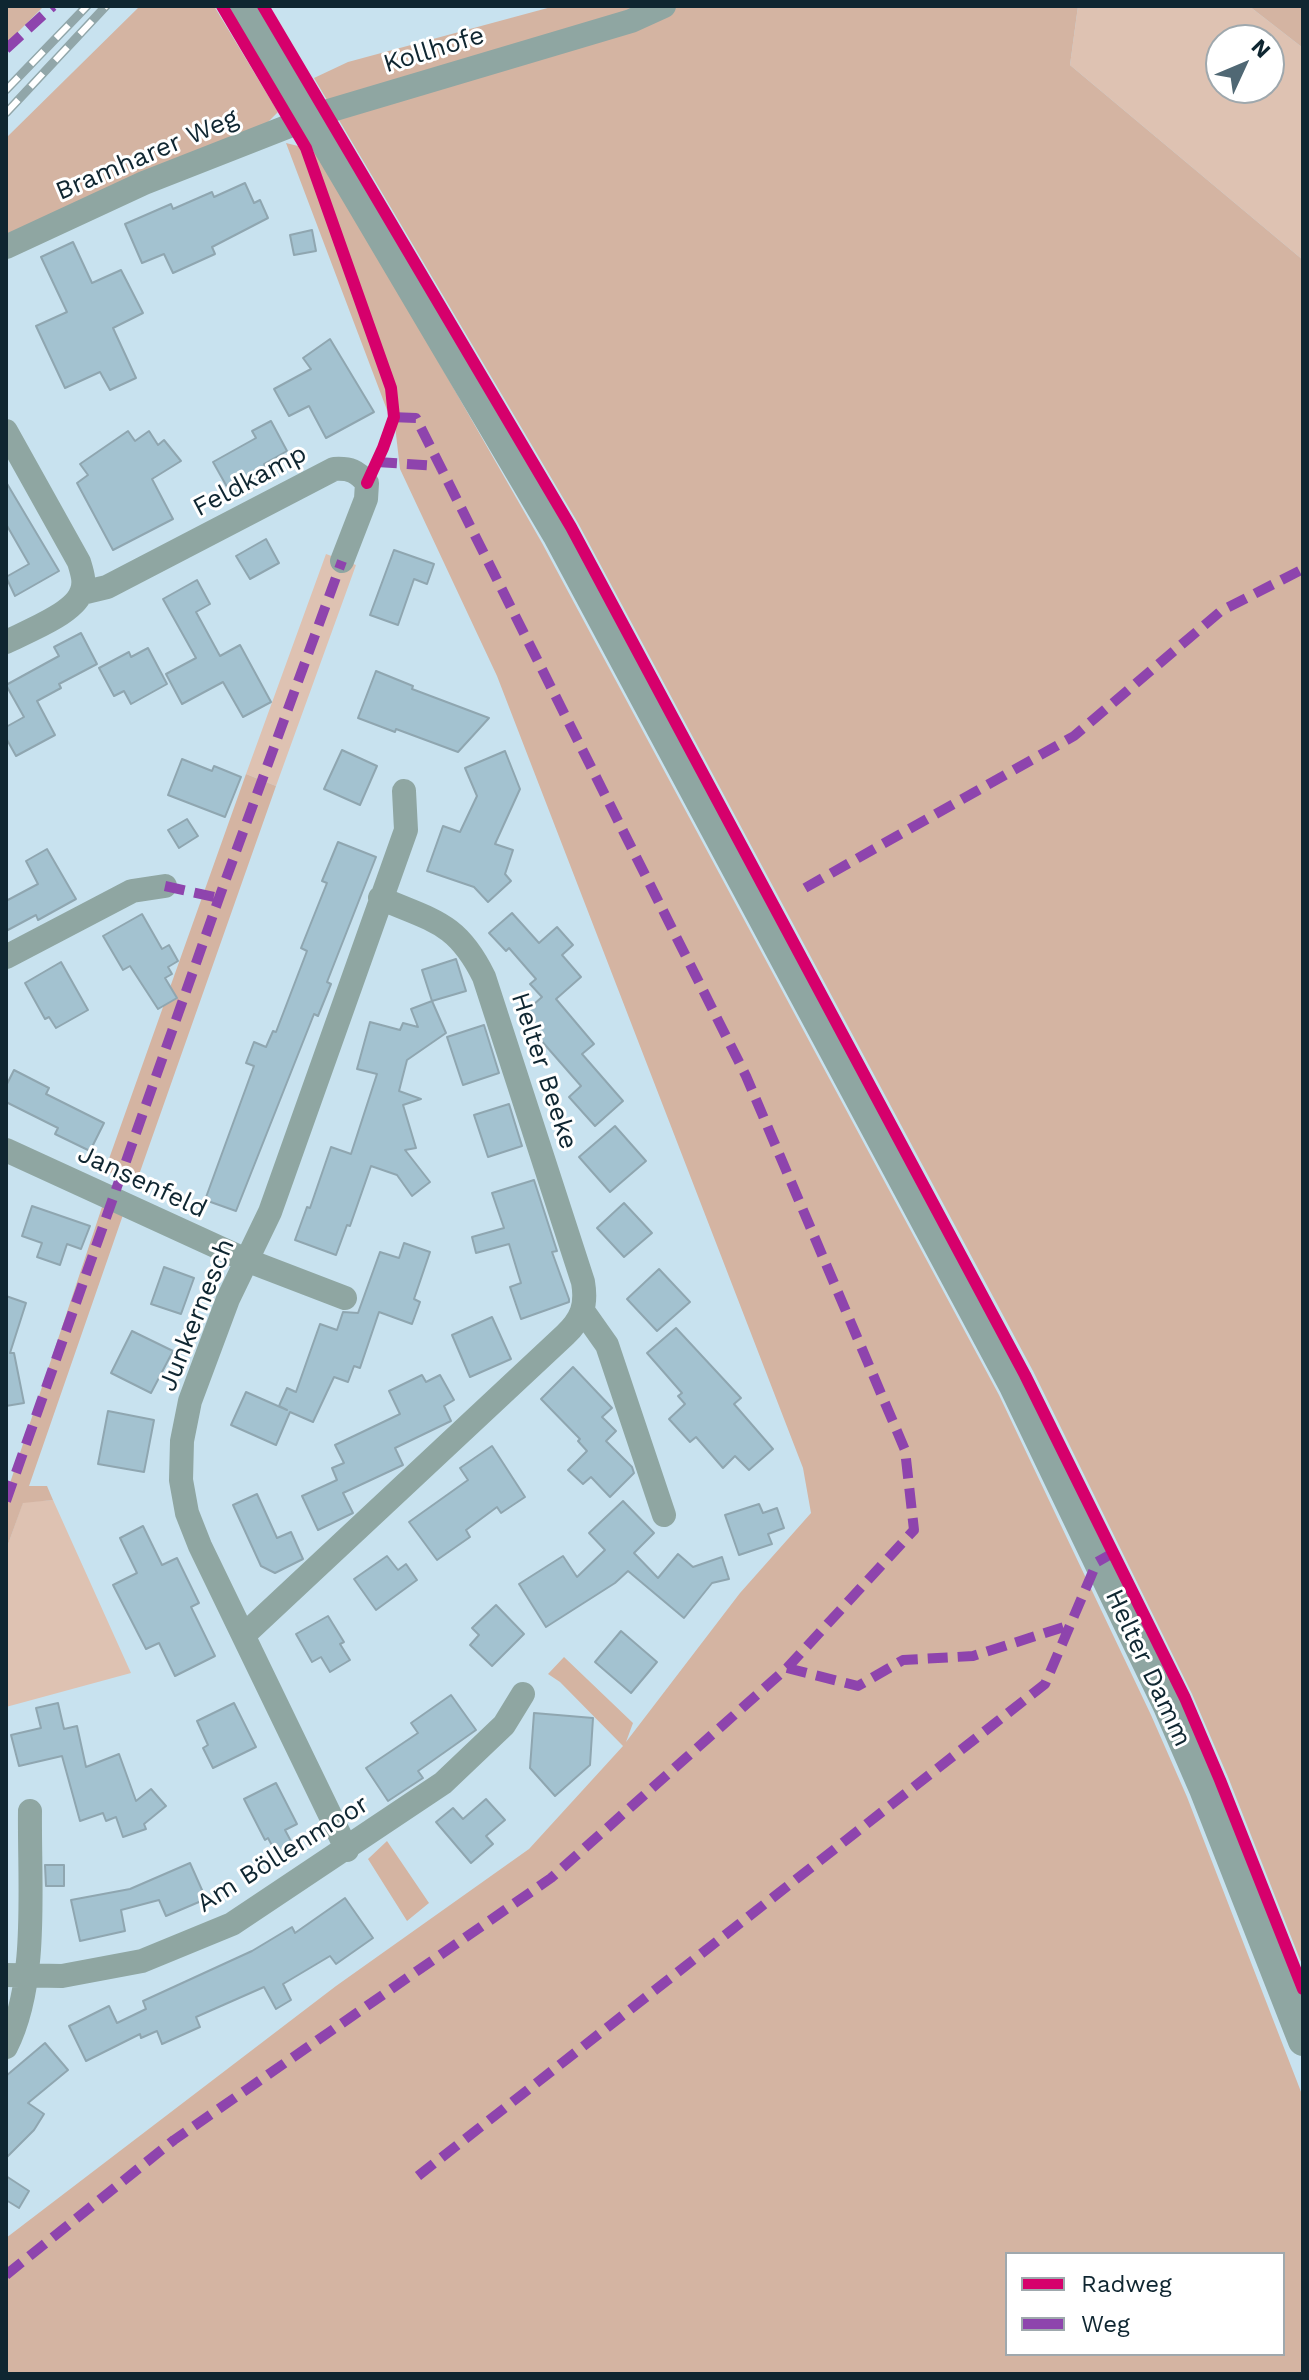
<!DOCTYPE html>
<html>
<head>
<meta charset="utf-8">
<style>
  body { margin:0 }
  #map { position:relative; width:1309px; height:2380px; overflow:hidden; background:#c8e2ef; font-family:"Work Sans",sans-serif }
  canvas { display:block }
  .frame { position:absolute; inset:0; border:8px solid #0f2631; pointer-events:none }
  .legend { position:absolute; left:1005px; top:2252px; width:280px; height:104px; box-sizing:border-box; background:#fff; border:2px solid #9fa8ad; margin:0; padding:10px 14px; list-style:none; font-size:24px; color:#0f2631 }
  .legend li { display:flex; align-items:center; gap:16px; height:40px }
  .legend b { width:40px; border:2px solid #9fa8ad }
  .north { position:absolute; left:1205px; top:24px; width:80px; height:80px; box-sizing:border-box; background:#fff; border:2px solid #9fa8ad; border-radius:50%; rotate:46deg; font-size:22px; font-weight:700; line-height:32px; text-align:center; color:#0f2631 }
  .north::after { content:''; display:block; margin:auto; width:28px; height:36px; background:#506874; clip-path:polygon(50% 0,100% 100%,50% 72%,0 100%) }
</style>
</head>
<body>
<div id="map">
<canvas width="1309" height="2380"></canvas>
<div class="frame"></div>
<ul class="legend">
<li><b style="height:10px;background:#d6006c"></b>Radweg</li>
<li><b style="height:10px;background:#8e44ad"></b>Weg</li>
</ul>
<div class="north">N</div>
</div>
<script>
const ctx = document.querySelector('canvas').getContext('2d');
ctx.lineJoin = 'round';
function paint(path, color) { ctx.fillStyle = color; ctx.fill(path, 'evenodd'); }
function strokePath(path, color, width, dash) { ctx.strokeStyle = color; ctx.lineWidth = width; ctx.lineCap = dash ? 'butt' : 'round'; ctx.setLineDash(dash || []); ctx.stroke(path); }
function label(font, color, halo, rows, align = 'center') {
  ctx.font = font + ' "Work Sans",sans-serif'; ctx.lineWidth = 6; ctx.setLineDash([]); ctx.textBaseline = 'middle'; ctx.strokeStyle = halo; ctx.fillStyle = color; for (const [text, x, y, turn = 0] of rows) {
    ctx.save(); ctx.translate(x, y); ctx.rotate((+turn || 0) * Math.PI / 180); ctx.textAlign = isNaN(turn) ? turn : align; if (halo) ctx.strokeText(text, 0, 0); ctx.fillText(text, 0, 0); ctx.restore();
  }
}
paint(new Path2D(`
  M 1078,6 L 1249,6 L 1303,48 L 1303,260 L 1070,65 ZM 1221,40 L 1269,40 L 1269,88 L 1221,88 Z
  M 326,554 L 356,565 L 276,786 L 246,774 Z
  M 53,1500 L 131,1673 L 6,1707 L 6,1550 L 23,1502 Z`), '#dec2b2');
paint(new Path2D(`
  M 6,6 L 44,6 L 6,44 Z
  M 140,6 L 214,6 L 278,112 L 263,127 L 6,235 L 6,138 Z
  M 555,6 L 1078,6 L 1070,65 L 1303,260 L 1303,1967 L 1228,1777 L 1192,1694 L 1033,1371 L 578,523 L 314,78 L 348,62 Z
  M 1249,6 L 1303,6 L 1303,48 Z
  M 286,143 L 306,148 L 321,156 L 542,543 L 999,1395 L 1151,1715 L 1187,1797 L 1303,2097 L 1303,2374 L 6,2374 L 6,2238 L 336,1986 L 529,1849 L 623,1746 L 560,1682 L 548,1674 L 564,1657 L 633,1723 L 626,1742 L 740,1593 L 811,1513 L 803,1468 L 497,676 L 400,469 L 394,417 L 387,410 ZM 1007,2254 L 1283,2254 L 1283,2354 L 1007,2354 Z
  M 246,774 L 276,786 L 135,1186 L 105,1170 Z
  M 103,1204 L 124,1212 L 29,1486 L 47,1486 L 53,1500 L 23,1503 L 6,1550 L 6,1495 Z
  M 387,1841 L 429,1903 L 407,1921 L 368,1859 Z`), '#d4b4a2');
const building = new Path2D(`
  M 245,183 L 254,203 L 260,200 L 268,218 L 212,247 L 215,254 L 173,273 L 164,254 L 142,263 L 125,224 L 171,204 L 173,209 L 212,192 L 214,197 Z
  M 312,230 L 316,251 L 294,255 L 290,235 Z
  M 73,242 L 92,283 L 121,270 L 143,313 L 113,328 L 136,378 L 110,390 L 100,372 L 65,388 L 36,326 L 67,312 L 41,257 Z
  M 330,339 L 374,412 L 326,438 L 309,406 L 289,416 L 274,389 L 311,369 L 303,358 Z
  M 271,421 L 287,451 L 264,464 L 269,474 L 259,479 L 261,483 L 246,491 L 244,487 L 231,494 L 213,462 L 256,438 L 252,431 Z
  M 128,431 L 135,441 L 149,431 L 158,445 L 164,440 L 181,461 L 152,479 L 173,519 L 113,550 L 77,483 L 88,475 L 80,464 Z
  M 6,482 L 59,571 L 15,596 L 6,577 L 29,564 L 6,524 Z
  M 266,539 L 279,563 L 250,579 L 236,556 Z
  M 394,550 L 434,564 L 427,584 L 414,579 L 398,625 L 370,615 Z
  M 197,580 L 210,604 L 196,612 L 220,656 L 240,645 L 271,702 L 243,717 L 223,682 L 182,704 L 166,674 L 196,658 L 163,599 Z
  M 81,633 L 97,664 L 59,684 L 61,688 L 37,701 L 55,735 L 16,756 L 6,738 L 6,727 L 24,717 L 6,685 L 59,656 L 54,647 Z
  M 148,648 L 167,684 L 131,704 L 124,691 L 114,696 L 99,668 L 129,652 L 131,657 Z
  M 376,671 L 413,686 L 412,689 L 489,718 L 458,752 L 396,729 L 395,732 L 358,718 Z
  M 342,750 L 377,766 L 360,805 L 324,789 Z
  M 505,751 L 520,789 L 495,844 L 513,850 L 505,874 L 511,881 L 488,902 L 474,887 L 427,871 L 443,826 L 460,832 L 477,796 L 465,768 Z
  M 182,759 L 212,771 L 214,766 L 241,777 L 225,817 L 168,795 Z
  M 187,819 L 198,836 L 179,848 L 168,830 Z
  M 338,842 L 376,857 L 327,982 L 331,984 L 318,1016 L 314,1014 L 236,1211 L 205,1200 L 254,1066 L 246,1063 L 254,1042 L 266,1047 L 273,1031 L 276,1032 L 307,951 L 301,948 L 327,883 L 322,881 Z
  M 47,849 L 76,899 L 38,920 L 36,915 L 6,931 L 6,901 L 38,884 L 26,861 Z
  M 512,913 L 539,943 L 557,927 L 573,945 L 562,955 L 581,977 L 556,999 L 594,1044 L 582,1054 L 623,1101 L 595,1126 L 569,1097 L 581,1086 L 539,1038 L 541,1036 L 523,1014 L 542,997 L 530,984 L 536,979 L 509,948 L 506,951 L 489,933 Z
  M 142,914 L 162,949 L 169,945 L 178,961 L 168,967 L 172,974 L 165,978 L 177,998 L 158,1009 L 130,966 L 123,970 L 103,936 Z
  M 456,959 L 466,991 L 432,1001 L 422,970 Z
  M 61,962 L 88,1010 L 56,1028 L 49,1017 L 45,1019 L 25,983 Z
  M 432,1001 L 446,1033 L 407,1060 L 399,1091 L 421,1099 L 403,1105 L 416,1148 L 405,1150 L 430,1182 L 412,1196 L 397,1175 L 371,1166 L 350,1226 L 347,1225 L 336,1255 L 295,1240 L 307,1207 L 310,1208 L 331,1147 L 351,1154 L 377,1074 L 357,1069 L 370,1022 L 400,1030 L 403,1023 L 418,1027 L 411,1009 Z
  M 484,1025 L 499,1073 L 463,1085 L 447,1037 Z
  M 14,1070 L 49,1088 L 46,1094 L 104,1123 L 90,1151 L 55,1134 L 58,1128 L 6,1102 L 6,1086 Z
  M 509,1104 L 522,1146 L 488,1157 L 474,1115 Z
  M 615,1126 L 646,1161 L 610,1192 L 579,1157 Z
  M 534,1180 L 557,1251 L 552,1252 L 569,1299 L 569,1302 L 521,1319 L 510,1287 L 521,1283 L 509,1244 L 476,1253 L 472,1237 L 504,1228 L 492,1193 Z
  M 624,1203 L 652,1233 L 624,1257 L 597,1228 Z
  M 32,1206 L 90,1226 L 81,1249 L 67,1244 L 60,1265 L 37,1257 L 42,1243 L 22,1236 Z
  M 404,1243 L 430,1252 L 414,1299 L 420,1302 L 412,1324 L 379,1312 L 360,1368 L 354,1366 L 348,1382 L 334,1377 L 313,1422 L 290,1412 L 276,1445 L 231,1425 L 246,1392 L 287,1410 L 279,1406 L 287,1388 L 296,1392 L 320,1324 L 337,1330 L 343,1312 L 358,1313 L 380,1252 L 399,1258 Z
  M 164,1267 L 194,1278 L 181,1314 L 151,1304 Z
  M 659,1269 L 690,1302 L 657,1331 L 627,1299 Z
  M 6,1296 L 26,1303 L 10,1353 L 14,1353 L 24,1403 L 6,1406 Z
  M 492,1317 L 511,1359 L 470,1377 L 452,1335 Z
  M 676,1328 L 741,1398 L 734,1404 L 773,1449 L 749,1470 L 735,1456 L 723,1468 L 696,1437 L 690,1442 L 669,1419 L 685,1404 L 678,1396 L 682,1393 L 647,1353 Z
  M 132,1331 L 173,1351 L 151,1393 L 111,1373 Z
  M 573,1367 L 612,1408 L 602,1417 L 616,1431 L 606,1441 L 632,1467 L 634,1473 L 610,1497 L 591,1477 L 583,1484 L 568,1470 L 587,1451 L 578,1441 L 580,1439 L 541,1399 Z
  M 422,1375 L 426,1382 L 440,1375 L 454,1400 L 444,1406 L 451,1421 L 395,1448 L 403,1465 L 343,1493 L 353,1513 L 318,1530 L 302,1496 L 337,1480 L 332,1468 L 344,1463 L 335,1445 L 400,1414 L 389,1391 Z
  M 108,1411 L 154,1420 L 144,1472 L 98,1464 Z
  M 492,1446 L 525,1497 L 501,1513 L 497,1507 L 466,1530 L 470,1537 L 437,1560 L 409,1522 L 468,1480 L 460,1468 Z
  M 257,1494 L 277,1538 L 291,1532 L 303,1559 L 275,1573 L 261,1566 L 233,1505 Z
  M 623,1501 L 654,1533 L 634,1553 L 658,1578 L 678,1554 L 693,1567 L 722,1557 L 729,1579 L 712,1583 L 684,1618 L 628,1571 L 615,1583 L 546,1627 L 519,1584 L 563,1556 L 577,1577 L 605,1550 L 589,1533 Z
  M 759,1504 L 763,1513 L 777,1508 L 784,1528 L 768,1534 L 772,1544 L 739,1555 L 725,1515 Z
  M 143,1526 L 162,1565 L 177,1558 L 199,1603 L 191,1607 L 215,1656 L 175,1676 L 159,1643 L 146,1649 L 113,1585 L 137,1573 L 120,1538 Z
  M 387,1556 L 398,1570 L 406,1564 L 417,1580 L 376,1610 L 354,1579 Z
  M 496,1605 L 524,1634 L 492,1666 L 470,1645 L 479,1635 L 472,1628 Z
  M 328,1616 L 344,1642 L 340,1644 L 350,1660 L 330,1672 L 321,1657 L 312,1662 L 296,1634 Z
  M 621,1631 L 657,1662 L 631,1693 L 595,1662 Z
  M 451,1695 L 476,1730 L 418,1771 L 423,1778 L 388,1801 L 366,1768 L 418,1733 L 411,1723 Z
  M 58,1703 L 64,1729 L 77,1726 L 86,1767 L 119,1754 L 136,1801 L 151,1789 L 166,1806 L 144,1824 L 146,1829 L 123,1837 L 116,1817 L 106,1821 L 103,1813 L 80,1821 L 62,1756 L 19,1766 L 11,1735 L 41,1728 L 36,1708 Z
  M 234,1703 L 256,1747 L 213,1768 L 203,1748 L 208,1745 L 197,1721 Z
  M 534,1713 L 593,1718 L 590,1765 L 555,1796 L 530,1768 Z
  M 276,1783 L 297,1824 L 285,1830 L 293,1845 L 276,1853 L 268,1838 L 265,1840 L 244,1799 Z
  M 486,1799 L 505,1820 L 486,1836 L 493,1844 L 471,1863 L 436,1822 L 453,1808 L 463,1819 Z
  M 190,1863 L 206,1899 L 166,1916 L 159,1900 L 121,1910 L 125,1931 L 80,1941 L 71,1900 L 130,1889 Z
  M 45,1865 L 64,1865 L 64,1886 L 46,1886 Z
  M 345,1898 L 373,1938 L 336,1964 L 330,1956 L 283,1984 L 291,2000 L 276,2009 L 264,1987 L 196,2017 L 200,2027 L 162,2044 L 157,2031 L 141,2038 L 140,2034 L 86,2061 L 69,2026 L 109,2006 L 117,2023 L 146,2009 L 143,2001 L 252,1951 L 292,1927 L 295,1933 Z
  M 45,2043 L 68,2070 L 28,2103 L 44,2114 L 34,2130 L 6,2158 L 6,2076 Z
  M 6,2176 L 29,2191 L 19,2208 L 6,2200 Z`);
paint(building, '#a3c2d0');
strokePath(building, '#8fa6b0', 2);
strokePath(new Path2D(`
  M 6,247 L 144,183 L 325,112 L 631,21 L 664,6
  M 6,431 L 79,562 C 82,572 86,583 81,593 C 73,614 26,632 6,642
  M 82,593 L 107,587 L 334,469 C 350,468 357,471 367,483 L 366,499 L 342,561
  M 6,957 L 132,891 L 165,886
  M 6,1150 L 246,1260 L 345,1298
  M 583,1311 L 607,1345 L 664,1515
  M 244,1635 L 565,1335 C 582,1319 587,1305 583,1282 L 484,977 C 457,922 433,921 380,898
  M 347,1850 L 200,1546 L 187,1513 L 181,1480 L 182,1441 L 190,1401 L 228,1299 L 270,1212 L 406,830 L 404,791
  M 6,1975 L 62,1976 L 142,1961 L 232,1924 L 443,1783 L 504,1725 L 523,1694
  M 6,2047 C 39,1982 29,1884 30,1811`), '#8fa6a2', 24);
strokePath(new Path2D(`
  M 245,6 L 557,534 L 1014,1386 L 1168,1706 L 1204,1789 L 1303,2041`), '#8fa6a2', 30);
const rail = new Path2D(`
  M 6,90 L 87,6
  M 6,113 L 106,6`);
strokePath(rail, '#91a6a9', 9);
strokePath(rail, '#fff', 6, [18]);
strokePath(new Path2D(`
  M 6,49 L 53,6
  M 377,462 L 439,466
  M 165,886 L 219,898
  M 805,888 L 1074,736 L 1221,611 L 1303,569
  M 6,1501 L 219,898 L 342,561
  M 787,1668 L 858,1686 L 903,1660 L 973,1656 L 1070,1625
  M 418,2176 L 1045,1684 L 1097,1562 L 1113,1553
  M 6,2275 L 174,2140 L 551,1878 L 787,1668 L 914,1530 L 905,1450 L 746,1076 L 416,418 L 394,417`), '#8e44ad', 10, [20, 10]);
strokePath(new Path2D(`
  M 222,6 L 306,148 L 391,388 L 394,417 L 383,448 L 367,483
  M 263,6 L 571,527 L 1025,1375 L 1185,1698 L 1220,1780 L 1303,1989`), '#d6006c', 12);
label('26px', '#0f2631', '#fff', [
  ["Kollhofe",434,50,-17],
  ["Bramharer Weg",147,155,-23],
  ["Feldkamp",250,481,-28],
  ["Helter Beeke",544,1071,72],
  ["Jansenfeld",142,1182,25],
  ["Junkernesch",197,1315,-68],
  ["Helter Damm",1148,1668,65],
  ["Am Böllenmoor",283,1854,-32]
]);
</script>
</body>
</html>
